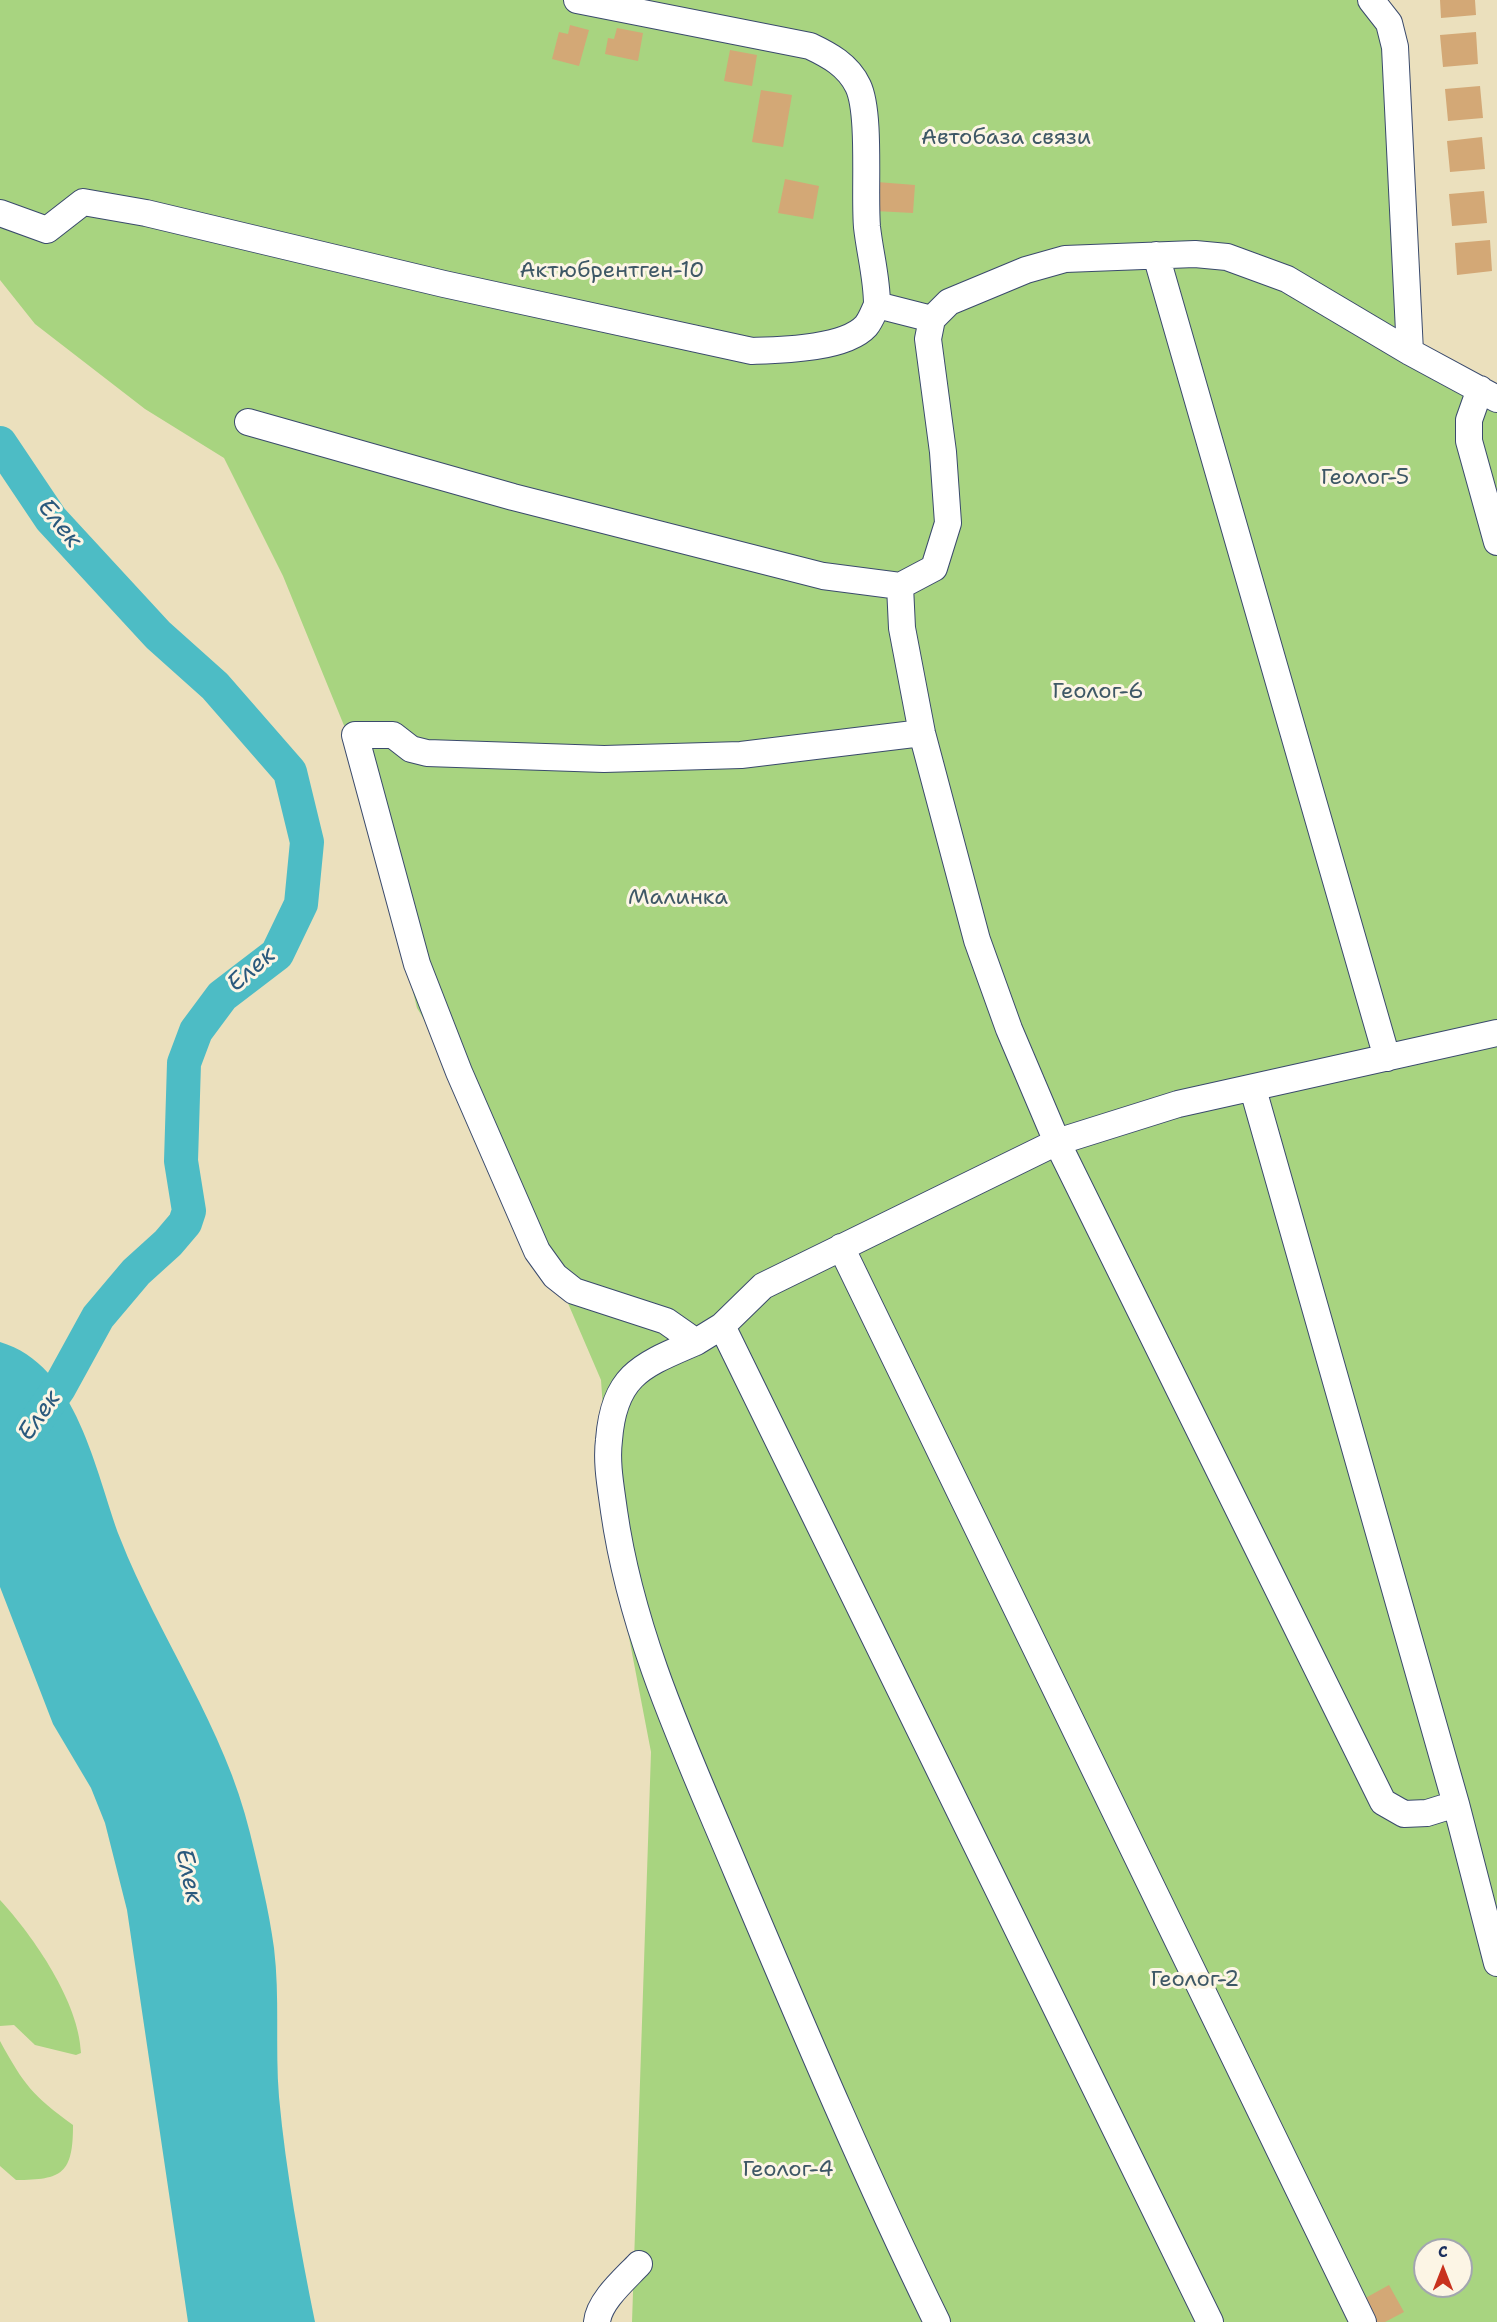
<!DOCTYPE html>
<html>
<head>
<meta charset="utf-8">
<style>
  body { margin:0 }
  #map { position:relative; width:1497px; height:2322px; overflow:hidden; background:#ebe0bd; font-family:"Shantell Sans",sans-serif }
  canvas { display:block }
  .north { position:absolute; left:1413px; top:2238px; width:60px; height:60px; box-sizing:border-box; background:#fcf5e5; border:2px solid #a2a6af; border-radius:50%; rotate:0deg; font-size:16px; font-weight:700; line-height:24px; text-align:center; color:#1b2f5e }
  .north::after { content:''; display:block; margin:auto; width:21px; height:27px; background:#c8321e; clip-path:polygon(50% 0,100% 100%,50% 72%,0 100%) }
</style>
</head>
<body>
<div id="map">
<canvas width="1497" height="2322"></canvas>
<div class="north">С</div>
</div>
<script>
const ctx = document.querySelector('canvas').getContext('2d');
ctx.lineJoin = 'round';
function paint(path, color) { ctx.fillStyle = color; ctx.fill(path, 'evenodd'); }
function strokePath(path, color, width, dash) { ctx.strokeStyle = color; ctx.lineWidth = width; ctx.lineCap = dash ? 'butt' : 'round'; ctx.setLineDash(dash || []); ctx.stroke(path); }
function label(font, color, halo, rows, align = 'center') {
  ctx.font = font + ' "Shantell Sans",sans-serif'; ctx.lineWidth = 6; ctx.setLineDash([]); ctx.textBaseline = 'middle'; ctx.strokeStyle = halo; ctx.fillStyle = color; for (const [text, x, y, turn = 0] of rows) {
    ctx.save(); ctx.translate(x, y); ctx.rotate((+turn || 0) * Math.PI / 180); ctx.textAlign = isNaN(turn) ? turn : align; if (halo) ctx.strokeText(text, 0, 0); ctx.fillText(text, 0, 0); ctx.restore();
  }
}
paint(new Path2D(`
  M 0,0 L 1378,0 L 1385,10 L 1411,352 L 1497,399 L 1497,2322 L 632,2322 L 651,1752 L 613,1554 L 601,1380 L 496,1136 L 417,1008 L 354,750 L 283,576 L 224,458 L 145,409 L 35,324 L 0,280 ZM 1425,2250 L 1461,2250 L 1461,2286 L 1425,2286 Z
  M 0,1900 C 34,1937 79,2002 81,2053 L 76,2055 L 35,2045 L 14,2025 L 0,2026 Z
  M 0,2041 C 24,2085 33,2096 73,2125 C 73,2173 63,2180 16,2180 L 0,2166 Z`), '#a8d480');
paint(new Path2D(`
  M 0,1342 C 78,1365 95,1472 120,1538 C 159,1638 225,1728 250,1833 C 259,1870 269,1910 274,1948 C 280,1997 275,2047 279,2097 C 286,2173 300,2247 315,2322 L 188,2322 L 127,1910 L 105,1823 L 91,1788 L 53,1724 L 0,1587 Z`), '#4dbcc5');
strokePath(new Path2D(`
  M 0,443 L 51,519 L 158,635 L 215,686 L 290,772 L 307,842 L 301,904 L 277,954 L 222,996 L 196,1031 L 184,1063 L 181,1161 L 189,1211 L 185,1223 L 168,1243 L 136,1272 L 98,1317 L 59,1388 L 32,1427`), '#4dbcc5', 34);
paint(new Path2D(`
  M 1440,0 L 1475,0 L 1476,15 L 1441,18 Z
  M 570,25 L 589,30 L 579,66 L 552,59 L 559,32 L 568,34 Z
  M 617,28 L 643,33 L 638,61 L 605,54 L 608,38 L 614,39 Z
  M 1476,32 L 1478,64 L 1443,67 L 1440,35 Z
  M 730,50 L 757,55 L 752,86 L 724,81 Z
  M 1480,86 L 1483,118 L 1448,121 L 1445,89 Z
  M 761,90 L 792,95 L 783,147 L 752,142 Z
  M 1482,137 L 1485,169 L 1450,172 L 1447,141 Z
  M 785,179 L 819,186 L 813,219 L 778,213 Z
  M 877,182 L 915,185 L 913,213 L 875,211 Z
  M 1484,191 L 1487,223 L 1452,226 L 1449,194 Z
  M 1490,240 L 1492,271 L 1457,275 L 1455,243 Z
  M 1389,2285 L 1404,2312 L 1385,2322 L 1371,2322 L 1360,2301 Z`), '#d3a876');
const minor = new Path2D(`
  M 577,0 L 810,46 C 829,55 848,65 858,86 C 871,113 864,193 867,227 C 870,254 877,278 877,305
  M 1371,0 L 1389,23 L 1395,47 L 1410,352
  M 0,213 L 47,230 L 83,202 L 146,213 L 444,284 L 752,351 C 781,350 845,349 866,326 C 871,320 874,311 877,305 L 932,319 L 949,302 L 1026,270 L 1065,259 L 1195,254 L 1227,257 L 1287,279 L 1410,352 L 1497,399
  M 1156,255 L 1387,1058
  M 932,319 L 928,339 L 943,452 L 948,523 L 934,568 L 900,586 L 902,628 L 922,733 L 977,940 L 1009,1029 L 1057,1142 L 1383,1802 L 1404,1814 L 1427,1813 L 1456,1804
  M 1480,389 L 1469,420 L 1469,441 L 1497,542
  M 248,422 L 513,497 L 823,576 L 900,586
  M 922,733 L 741,755 L 604,759 L 427,753 L 411,749 L 393,735 L 355,735 L 417,964 L 459,1072 L 537,1251 L 555,1276 L 574,1291 L 666,1321 L 696,1342 L 722,1326 L 763,1286 L 1057,1142 L 1178,1104 L 1497,1033
  M 1253,1089 L 1456,1804 L 1497,1963
  M 841,1247 L 1363,2322
  M 722,1326 L 1210,2322
  M 696,1342 C 643,1365 614,1374 609,1440 C 606,1463 611,1488 614,1511 C 632,1638 688,1755 737,1872 C 801,2023 865,2175 937,2322
  M 597,2322 C 599,2301 625,2279 639,2264`);
strokePath(minor, '#3a4a6c', 28);
strokePath(minor, '#fff', 26);
label('22px', '#3e5866', '#fcf5e5', [
  ["Автобаза связи",1006,138],
  ["Актюбрентген-10",612,271],
  ["Геолог-5",1365,478],
  ["Геолог-6",1098,692],
  ["Малинка",678,898],
  ["Геолог-2",1195,1980],
  ["Геолог-4",788,2170]
]);
label('italic 24px', '#2a597d', '#fcf5e5', [
  ["Елек",59,524,51],
  ["Елек",252,970,-41],
  ["Елек",40,1416,-55],
  ["Елек",188,1876,78]
]);
</script>
</body>
</html>
